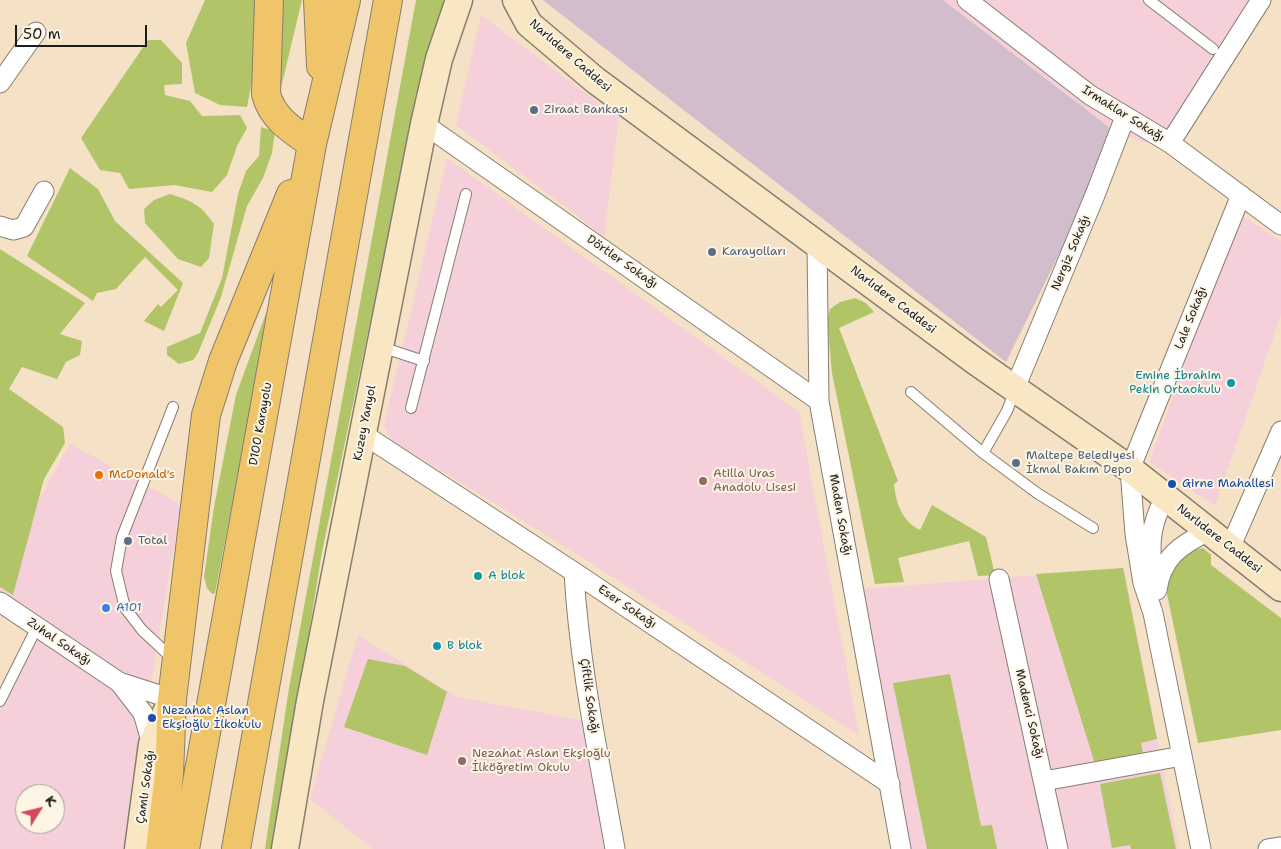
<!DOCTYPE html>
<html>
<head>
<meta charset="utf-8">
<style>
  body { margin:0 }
  #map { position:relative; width:1281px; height:849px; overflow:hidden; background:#f5e1c5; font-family:"Shantell Sans",sans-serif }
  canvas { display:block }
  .north { position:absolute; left:15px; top:784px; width:50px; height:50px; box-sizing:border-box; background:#fcf5e5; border:1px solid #a29e95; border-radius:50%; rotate:54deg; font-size:14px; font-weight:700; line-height:20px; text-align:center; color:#1c1c1c }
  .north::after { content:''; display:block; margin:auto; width:18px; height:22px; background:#d1495b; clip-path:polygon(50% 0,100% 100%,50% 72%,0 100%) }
  .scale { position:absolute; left:15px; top:25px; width:132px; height:22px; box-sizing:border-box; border:2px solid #1c1c1c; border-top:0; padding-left:6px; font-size:15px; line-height:18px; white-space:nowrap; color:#1c1c1c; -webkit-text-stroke:4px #fcf5e5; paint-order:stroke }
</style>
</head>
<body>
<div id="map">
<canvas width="1281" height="849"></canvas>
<div class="north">K</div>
<div class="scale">50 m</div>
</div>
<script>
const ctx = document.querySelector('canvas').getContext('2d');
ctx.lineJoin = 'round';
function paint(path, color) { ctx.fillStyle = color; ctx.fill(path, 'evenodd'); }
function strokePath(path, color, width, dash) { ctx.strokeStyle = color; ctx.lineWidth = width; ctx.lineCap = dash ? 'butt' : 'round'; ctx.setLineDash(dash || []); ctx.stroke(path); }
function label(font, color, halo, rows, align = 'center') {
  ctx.font = font + ' "Shantell Sans",sans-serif'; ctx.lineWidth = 4; ctx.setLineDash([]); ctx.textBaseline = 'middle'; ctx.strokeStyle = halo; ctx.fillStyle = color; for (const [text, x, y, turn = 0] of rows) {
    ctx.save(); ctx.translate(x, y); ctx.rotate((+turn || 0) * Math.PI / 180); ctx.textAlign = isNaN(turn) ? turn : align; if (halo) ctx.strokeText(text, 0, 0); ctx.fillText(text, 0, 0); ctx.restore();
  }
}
paint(new Path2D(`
  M 943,0 L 1273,0 L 1174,151 L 1118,134 Z
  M 481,15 L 619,118 L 604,236 L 456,125 Z
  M 447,158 L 799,412 L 859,735 L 572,551 L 393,441 L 388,435 L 384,425 Z
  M 1239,214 L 1281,241 L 1281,315 L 1215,506 L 1149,462 Z
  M 70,444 L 181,504 L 148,702 L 143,785 L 126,849 L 0,849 L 0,697 L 43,626 L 0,595 L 0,568 ZM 25,794 L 55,794 L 55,824 L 25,824 Z
  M 1124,568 L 1179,849 L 909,849 L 863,589 Z
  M 358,635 L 457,697 L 596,723 L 617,849 L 373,849 L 310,799 Z`), '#f5cfd9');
paint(new Path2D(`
  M 543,0 L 943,0 L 1118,134 L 1006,362 Z`), '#d1bdcb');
paint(new Path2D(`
  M 205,0 L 263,0 L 262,29 L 247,107 L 220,105 L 195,93 L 186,43 Z
  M 276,0 L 302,0 L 280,92 L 277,86 Z
  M 416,0 L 449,0 L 431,49 L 383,261 L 322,552 L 274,849 L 265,849 L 289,688 Z
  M 148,40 L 161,40 L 182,63 L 182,84 L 164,85 L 165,95 L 190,101 L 202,116 L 240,115 L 247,128 L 237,146 L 227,175 L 212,192 L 174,185 L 129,189 L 120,173 L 100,170 L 81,138 Z
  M 261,127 L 275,131 L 272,153 L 263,178 L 247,206 L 221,297 L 198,353 L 193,360 L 179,364 L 167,355 L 167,347 L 200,333 L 222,278 L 238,194 L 246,171 L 259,156 Z
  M 70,168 L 98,189 L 115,221 L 183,283 L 164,331 L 144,321 L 158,304 L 161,307 L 178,290 L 145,257 L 116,289 L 97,293 L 93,301 L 27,256 Z
  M 170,194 C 192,201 200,204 214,224 L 209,258 L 201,267 L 178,259 L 145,223 L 144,209 L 154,200 Z
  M 0,249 L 85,303 L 60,334 L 82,341 L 80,355 L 66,362 L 57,379 L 22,367 L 9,389 L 63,427 L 65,443 L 44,479 L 13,595 L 0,587 Z
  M 855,298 L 866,303 L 874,312 L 839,328 L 898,481 L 894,484 C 896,504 902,521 920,530 L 932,505 L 986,537 L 995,575 L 978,576 L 969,541 L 898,558 L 904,582 L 875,584 L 832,373 L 827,320 L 830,309 L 840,302 Z
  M 266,313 L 268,318 L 215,593 L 212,594 L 207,588 L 204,577 L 214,507 L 236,395 Z
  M 1203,548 L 1211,555 L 1211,565 L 1281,618 L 1281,730 L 1198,743 L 1167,594 C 1170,570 1177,552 1203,548 Z
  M 1123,568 L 1157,739 L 1141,743 L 1143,753 L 1095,764 L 1036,574 Z
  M 368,659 L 405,666 L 447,692 L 427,755 L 344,727 Z
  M 950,674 L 981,826 L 992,825 L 997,849 L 927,849 L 893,683 Z
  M 1160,773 L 1176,849 L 1131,849 L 1130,845 L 1112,848 L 1100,784 Z`), '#b1c568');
const lane = new Path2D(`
  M 1149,0 L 1213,49
  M 381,347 L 424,361
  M 911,392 L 983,453 L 1037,493 L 1093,528
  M 173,407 L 122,537 L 116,571 L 125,608 L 142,630 L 174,660
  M 411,408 L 466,194
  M 983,453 L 1007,411 L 1015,390
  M 0,701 L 37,627`);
const street = new Path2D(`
  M 967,0 L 1090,95 L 1170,143 L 1281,225
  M 0,83 L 36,32
  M 424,124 L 819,401
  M 1170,143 L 1261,0
  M 0,226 L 13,230 L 24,227 L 44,191
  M 817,244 L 819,401 L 901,849
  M 1015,388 L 1095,195 L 1125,117
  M 363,434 L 574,572 L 890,784
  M 1230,548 L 1281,431
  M 574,572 C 579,665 599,757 615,849
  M 1152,577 C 1150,543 1149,528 1165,497
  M 999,579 L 1058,849
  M 1157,590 C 1162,557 1180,545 1209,531
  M 0,602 L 119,682
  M 152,744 L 143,713 L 119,682 L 172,699
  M 1044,781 L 1182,756
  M 1201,849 L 1153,613 L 1143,583 L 1135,534 L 1130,469 L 1241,195
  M 1268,849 L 1281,847`);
const secondary = new Path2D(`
  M 516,0 L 529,24 L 595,80 L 975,361 L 1130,469 L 1281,588
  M 138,849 L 152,744 L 172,699
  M 285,849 L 310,701 L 424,124 L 439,59 L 459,0`);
const highway = new Path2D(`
  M 269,0 L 266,94 C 272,118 292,130 312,144
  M 318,0 L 321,66
  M 160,849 L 169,775 L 172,699 L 206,415 L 223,361 L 291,194
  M 185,849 L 312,144 L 346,0
  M 236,849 L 388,0`);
strokePath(lane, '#887e70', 12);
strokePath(street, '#887e70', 21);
strokePath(secondary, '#887e70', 29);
strokePath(highway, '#887e70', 30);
strokePath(lane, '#fff', 10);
strokePath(street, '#fff', 19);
strokePath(secondary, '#f9e7c3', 26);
strokePath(highway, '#f0c469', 28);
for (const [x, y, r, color] of [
  [534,110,5,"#5c6f8a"],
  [712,252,5,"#5c6f8a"],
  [1231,383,5,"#0f9aa8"],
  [1016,463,5,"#5c6f8a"],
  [99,475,5,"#e8710a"],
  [703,481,5,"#8d6e63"],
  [1172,484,5,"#1a4fb4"],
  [128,541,5,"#5c6f8a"],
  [478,576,5,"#0f9aa8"],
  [106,608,5,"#3f7fe0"],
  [437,646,5,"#0f9aa8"],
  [152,718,5,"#1a4fb4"],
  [462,761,5,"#8d6e63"]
]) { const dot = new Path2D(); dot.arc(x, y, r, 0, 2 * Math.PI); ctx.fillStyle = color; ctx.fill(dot); strokePath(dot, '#fcf5e5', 2); }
label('12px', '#1c1c1c', '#fcf5e5', [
  ["Narlıdere Caddesi",570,56,41],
  ["Irmaklar Sokağı",1123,114,32],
  ["Nergiz Sokağı",1071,253,-67],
  ["Dörtler Sokağı",622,262,35],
  ["Narlıdere Caddesi",893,300,37],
  ["Lale Sokağı",1191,318,-68],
  ["Kuzey Yanyol",365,423,-79],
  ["D100 Karayolu",261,424,-80],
  ["Maden Sokağı",840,515,80],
  ["Narlıdere Caddesi",1219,539,38],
  ["Eser Sokağı",627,607,34],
  ["Zuhal Sokağı",59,642,34],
  ["Çiftlik Sokağı",589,696,82],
  ["Madenci Sokağı",1029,714,77],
  ["Çamlı Sokağı",146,787,-82]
]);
label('12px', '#4e5e75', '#fcf5e5', [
  ["Ziraat Bankası",544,110],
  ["Karayolları",722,252],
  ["Maltepe Belediyesi",1026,456],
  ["İkmal Bakım Depo",1026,470],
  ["Total",138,541]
], 'left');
label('12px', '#0d838f', '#fcf5e5', [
  ["Emine İbrahim",1221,376,"right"],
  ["Pekin Ortaokulu",1221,390,"right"],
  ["A blok",488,576],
  ["B blok",447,646]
], 'left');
label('12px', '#785e54', '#fcf5e5', [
  ["Atilla Uras",713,474],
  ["Anadolu Lisesi",713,488],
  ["Nezahat Aslan Ekşioğlu",472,754],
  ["İlköğretim Okulu",472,768]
], 'left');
label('12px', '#c56008', '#fcf5e5', [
  ["McDonald's",109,475]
], 'left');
label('12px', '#164399', '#fcf5e5', [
  ["Girne Mahallesi",1182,484],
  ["Nezahat Aslan",162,711],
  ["Ekşioğlu İlkokulu",162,725]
], 'left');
label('12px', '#366cbe', '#fcf5e5', [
  ["A101",116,608]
], 'left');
</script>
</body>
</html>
